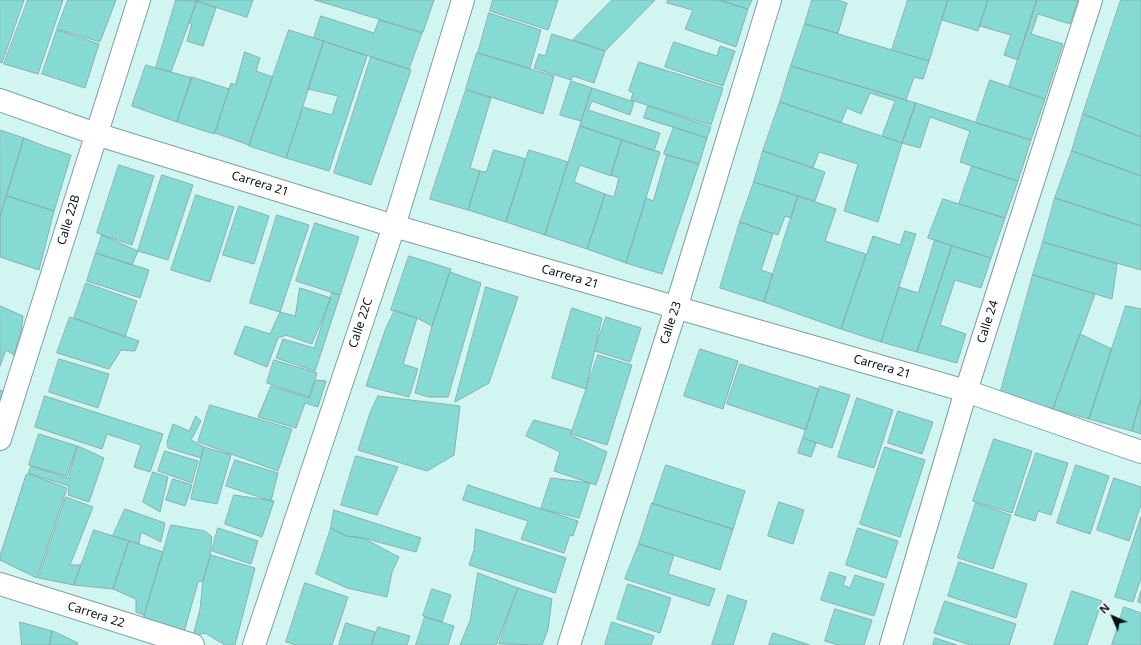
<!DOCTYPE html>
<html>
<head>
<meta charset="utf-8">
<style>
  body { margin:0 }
  #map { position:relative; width:1141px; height:645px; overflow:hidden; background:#d1f6f2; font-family:"Noto Sans",sans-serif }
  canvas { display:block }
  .north { position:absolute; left:1093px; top:597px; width:40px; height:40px; -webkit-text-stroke:3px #fff; paint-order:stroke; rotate:315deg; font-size:11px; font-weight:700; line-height:16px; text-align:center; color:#051110 }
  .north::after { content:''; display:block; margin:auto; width:14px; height:18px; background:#051110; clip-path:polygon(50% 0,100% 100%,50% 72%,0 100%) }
</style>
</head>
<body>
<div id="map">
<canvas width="1141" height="645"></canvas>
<div class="north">N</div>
</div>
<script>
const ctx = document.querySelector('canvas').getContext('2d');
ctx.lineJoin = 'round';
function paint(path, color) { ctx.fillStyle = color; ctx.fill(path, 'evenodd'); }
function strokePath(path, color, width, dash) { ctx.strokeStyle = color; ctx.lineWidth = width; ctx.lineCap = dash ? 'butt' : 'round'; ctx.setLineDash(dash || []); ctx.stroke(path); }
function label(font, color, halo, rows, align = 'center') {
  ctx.font = font + ' "Noto Sans",sans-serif'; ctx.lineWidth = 4; ctx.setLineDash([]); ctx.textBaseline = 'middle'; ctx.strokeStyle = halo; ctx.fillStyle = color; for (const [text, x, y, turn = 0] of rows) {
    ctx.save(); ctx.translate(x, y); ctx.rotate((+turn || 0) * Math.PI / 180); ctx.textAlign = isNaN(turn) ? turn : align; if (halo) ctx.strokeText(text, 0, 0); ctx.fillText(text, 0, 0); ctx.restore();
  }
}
const building = new Path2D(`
  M 0,0 L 24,0 L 2,63 L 0,62 Z
  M 28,0 L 63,0 L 38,74 L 4,64 Z
  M 68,0 L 116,0 L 100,42 L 57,29 Z
  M 176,0 L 197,1 L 171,72 L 156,68 Z
  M 194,0 L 253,0 L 247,17 Z
  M 315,0 L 434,0 L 423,32 Z
  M 493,0 L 558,0 L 548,30 L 490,11 Z
  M 612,0 L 655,0 L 605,51 L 573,40 Z
  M 668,0 L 719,0 L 748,9 L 736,47 L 685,29 L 693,10 L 667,3 Z
  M 719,0 L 752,0 L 748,9 Z
  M 812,0 L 838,0 L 847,3 L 838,33 L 805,24 Z
  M 908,0 L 948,0 L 929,61 L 892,50 Z
  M 948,0 L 988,0 L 978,31 L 942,20 Z
  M 988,0 L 1037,0 L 1018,60 L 1004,55 L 1011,35 L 980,26 Z
  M 1037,0 L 1078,0 L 1070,24 L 1038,14 L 1031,34 L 1063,44 L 1045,99 L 1009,87 Z
  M 1121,0 L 1141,0 L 1141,133 L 1140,137 L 1083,114 Z
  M 197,1 L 216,8 L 203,46 L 187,41 L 192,23 L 189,23 Z
  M 489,13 L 541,30 L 530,68 L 478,53 Z
  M 321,16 L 374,33 L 379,20 L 422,33 L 409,69 L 314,38 Z
  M 805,24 L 929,61 L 923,79 L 914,77 L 906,100 L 791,66 Z
  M 57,30 L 99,44 L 85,88 L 42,74 Z
  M 289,30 L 324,41 L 286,158 L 249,146 Z
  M 552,34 L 605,51 L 594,83 L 573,76 L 571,80 L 534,68 L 539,54 L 545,56 Z
  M 324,41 L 367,56 L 329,171 L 286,158 L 303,107 L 332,115 L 338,96 L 308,89 Z
  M 674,42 L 717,56 L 720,46 L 735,51 L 723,86 L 665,67 Z
  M 245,52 L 260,58 L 256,71 L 273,77 L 249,145 L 215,133 L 231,83 L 235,85 Z
  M 477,53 L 554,76 L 543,114 L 466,89 Z
  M 371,57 L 411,70 L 371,185 L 334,173 Z
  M 639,62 L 723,88 L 711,125 L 631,100 L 633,93 L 629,91 Z
  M 146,65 L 192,78 L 177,122 L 132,106 Z
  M 791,66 L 916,103 L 902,143 L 882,136 L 895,101 L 870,93 L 861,114 L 847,108 L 841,123 L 780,102 Z
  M 192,77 L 229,89 L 214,134 L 177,122 Z
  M 990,80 L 1045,99 L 1031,140 L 976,123 Z
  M 571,81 L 592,88 L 581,121 L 560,115 Z
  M 592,88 L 634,102 L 630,115 L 592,101 L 588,110 L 660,133 L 654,151 L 580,126 Z
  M 466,90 L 491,98 L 470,168 L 480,171 L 468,210 L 430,199 Z
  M 780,102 L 902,143 L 878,222 L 844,211 L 858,164 L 819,152 L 813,168 L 763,151 Z
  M 916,103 L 1031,140 L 1018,181 L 960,162 L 970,131 L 930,117 L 920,148 L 902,143 Z
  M 648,106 L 711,127 L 707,138 L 644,118 Z
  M 1083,114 L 1141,137 L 1141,176 L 1072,151 Z
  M 580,126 L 622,140 L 611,176 L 580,165 L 574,182 L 605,194 L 587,249 L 545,235 Z
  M 674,127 L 707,138 L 699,164 L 664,154 Z
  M 0,130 L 24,138 L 0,216 Z
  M 24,138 L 44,146 L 71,155 L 54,211 L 7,196 Z
  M 622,140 L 660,152 L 626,263 L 587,249 L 605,194 L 614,197 L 619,178 L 611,175 Z
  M 494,150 L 526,159 L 506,222 L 468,210 L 480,171 L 486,172 Z
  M 529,150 L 568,162 L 545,235 L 506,222 Z
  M 763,151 L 825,172 L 815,201 L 754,182 Z
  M 1072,151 L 1141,176 L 1141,226 L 1055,198 Z
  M 667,155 L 699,164 L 662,274 L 626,263 L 646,198 L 653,201 Z
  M 119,165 L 154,176 L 132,245 L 97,233 Z
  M 972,166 L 1018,181 L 1005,218 L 959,204 Z
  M 162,175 L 193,185 L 168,260 L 138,251 Z
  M 754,182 L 798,196 L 791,218 L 785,216 L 778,235 L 740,222 Z
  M 196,195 L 234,207 L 210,282 L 171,270 Z
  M 7,196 L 54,211 L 39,270 L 0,257 L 0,217 Z
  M 798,196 L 836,209 L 825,241 L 866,254 L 841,329 L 764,302 Z
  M 1055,198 L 1141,226 L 1141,270 L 1043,242 Z
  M 943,199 L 1005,218 L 991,258 L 928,238 Z
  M 239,206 L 269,216 L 254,264 L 223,255 Z
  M 277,215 L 309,225 L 280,312 L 250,303 Z
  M 740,222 L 773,234 L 761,270 L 773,274 L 764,302 L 720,288 Z
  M 315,223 L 359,237 L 340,295 L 296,281 Z
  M 905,231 L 916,234 L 881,342 L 841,329 L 873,236 L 900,245 Z
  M 102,235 L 138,251 L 132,265 L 96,253 Z
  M 935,240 L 952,246 L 917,352 L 881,342 L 899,287 L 918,293 Z
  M 1043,242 L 1117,264 L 1112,299 L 1033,275 Z
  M 952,246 L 991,258 L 981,288 L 955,280 L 940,325 L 966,334 L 957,363 L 917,352 Z
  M 96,253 L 149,270 L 140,298 L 87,281 Z
  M 409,256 L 451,269 L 432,326 L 417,318 L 391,310 Z
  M 450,272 L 481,283 L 448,397 L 429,397 L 415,393 L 432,326 Z
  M 1033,275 L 1095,294 L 1053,409 L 1000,394 Z
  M 86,283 L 137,301 L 125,337 L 74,318 Z
  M 486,287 L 518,297 L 489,383 L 455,402 Z
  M 300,288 L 331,298 L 312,344 L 286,335 L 278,338 L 267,367 L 234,354 L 245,326 L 270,334 L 280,312 L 295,316 Z
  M 332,293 L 340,295 L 315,371 L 276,358 L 283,339 L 314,348 Z
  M 0,306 L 23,316 L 21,332 L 14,355 L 6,350 L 0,366 Z
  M 1126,306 L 1141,309 L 1141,399 L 1132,431 L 1089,419 Z
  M 572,308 L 602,318 L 586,389 L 552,378 Z
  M 395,310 L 417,318 L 403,364 L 418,369 L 409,397 L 366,386 L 386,328 Z
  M 70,317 L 139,341 L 135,351 L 121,350 L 109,369 L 57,353 Z
  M 606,317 L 641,328 L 630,362 L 595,351 Z
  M 1080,334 L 1112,349 L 1089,419 L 1053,409 Z
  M 700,349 L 738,361 L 723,409 L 684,396 Z
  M 598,355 L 632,365 L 607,445 L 571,434 Z
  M 59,359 L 109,374 L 98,408 L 49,392 Z
  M 274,360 L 317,373 L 309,397 L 267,383 Z
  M 740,364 L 819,389 L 806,430 L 727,404 Z
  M 316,380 L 326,381 L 318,407 L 305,403 L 296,428 L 258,417 L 271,386 L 309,398 Z
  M 820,386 L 850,395 L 832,448 L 803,438 Z
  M 0,390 L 5,392 L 0,411 Z
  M 45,396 L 163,434 L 150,472 L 134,467 L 141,445 L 107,434 L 102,449 L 35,427 Z
  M 378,396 L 460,406 L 454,455 L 427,471 L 358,450 L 370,413 Z
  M 857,398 L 893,410 L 874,468 L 838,457 Z
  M 1141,399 L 1141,434 L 1132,431 Z
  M 210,405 L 292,429 L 278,471 L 198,442 Z
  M 898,411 L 933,422 L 922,454 L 888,443 Z
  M 196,416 L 201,421 L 191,440 L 204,447 L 201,458 L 168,448 L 167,442 L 173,424 L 189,431 Z
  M 534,420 L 571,430 L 570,435 L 607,452 L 596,485 L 554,471 L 560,452 L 526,436 Z
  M 39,434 L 77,446 L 67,476 L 29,465 Z
  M 803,438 L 816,443 L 811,457 L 798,453 Z
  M 994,439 L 1032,451 L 1012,513 L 973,501 Z
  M 78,446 L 104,458 L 89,502 L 68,495 L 69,486 L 28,473 L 31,466 L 68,478 Z
  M 204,447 L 231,455 L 217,504 L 191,499 Z
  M 885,447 L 925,460 L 900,537 L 860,524 Z
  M 165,451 L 198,461 L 192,483 L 158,471 Z
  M 1036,453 L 1068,463 L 1051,515 L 1038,511 L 1035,521 L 1015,515 Z
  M 356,456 L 398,467 L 377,515 L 341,505 Z
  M 235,460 L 278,473 L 271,501 L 226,486 Z
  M 666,465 L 745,491 L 733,529 L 653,504 Z
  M 1076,465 L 1109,476 L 1090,534 L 1057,523 Z
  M 153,472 L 168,477 L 160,512 L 143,502 Z
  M 29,474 L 67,488 L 37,578 L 0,560 L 0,556 L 26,475 Z
  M 551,478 L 590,483 L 579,518 L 541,509 Z
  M 1114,478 L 1141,487 L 1141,504 L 1129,541 L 1097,530 Z
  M 173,479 L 192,485 L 185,506 L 166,500 Z
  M 468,485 L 578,521 L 573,536 L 570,535 L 564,553 L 521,539 L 528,521 L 463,500 Z
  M 234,495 L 274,501 L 262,537 L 225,524 Z
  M 66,497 L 93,507 L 70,565 L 81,565 L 74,585 L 39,578 Z
  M 779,502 L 804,510 L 793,544 L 768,536 Z
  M 652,503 L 733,529 L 720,570 L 639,544 Z
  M 976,503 L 1011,515 L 993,569 L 958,558 Z
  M 125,509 L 165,523 L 161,542 L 141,532 L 139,544 L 113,536 Z
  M 334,510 L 421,538 L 416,552 L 363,538 L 346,536 L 331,528 Z
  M 1141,517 L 1141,578 L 1133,602 L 1115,597 Z
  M 171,525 L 205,531 L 212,537 L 210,556 L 203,581 L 198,582 L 184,632 L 143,621 Z
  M 218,528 L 258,541 L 251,564 L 212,551 Z
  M 331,528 L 346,536 L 363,538 L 399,557 L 392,572 L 387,597 L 347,588 L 316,574 Z
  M 858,528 L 898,541 L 886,578 L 846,565 Z
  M 476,529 L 566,558 L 555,593 L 469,565 L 474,550 Z
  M 94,530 L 129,541 L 113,589 L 74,585 Z
  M 129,541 L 163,552 L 144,615 L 136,612 L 136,599 L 113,589 Z
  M 639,544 L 674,555 L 668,574 L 715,589 L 709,606 L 625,579 Z
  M 211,555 L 255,568 L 235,645 L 225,645 L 205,633 L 193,636 L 200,609 L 203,581 Z
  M 959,562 L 1027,584 L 1016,618 L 948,596 Z
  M 830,572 L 846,577 L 843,585 L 850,588 L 855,575 L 884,584 L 874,616 L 821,600 Z
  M 478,573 L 518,588 L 496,645 L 460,645 L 470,621 Z
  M 305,583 L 348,597 L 332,645 L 296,645 L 286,642 Z
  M 628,584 L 671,598 L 660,633 L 617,619 Z
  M 518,588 L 552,599 L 548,629 L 542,645 L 499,644 Z
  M 432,589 L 451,595 L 442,622 L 423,616 Z
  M 1072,591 L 1102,601 L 1087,645 L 1054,645 Z
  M 1141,591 L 1141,603 L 1138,602 Z
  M 728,595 L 747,601 L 733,645 L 712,645 Z
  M 945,601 L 1016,624 L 1009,645 L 970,645 L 934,633 Z
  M 1124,607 L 1141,613 L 1141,645 L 1112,645 Z
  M 835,609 L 872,620 L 864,645 L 838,645 L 825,641 Z
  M 425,617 L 454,626 L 448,645 L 416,645 Z
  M 20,622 L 52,631 L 49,645 L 22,645 Z
  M 612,622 L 654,636 L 651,645 L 605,645 Z
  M 346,623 L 375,632 L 371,645 L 339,645 Z
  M 378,627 L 410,636 L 407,645 L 372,645 Z
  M 53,631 L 78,643 L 77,645 L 50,645 Z
  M 773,633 L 810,645 L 769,645 Z
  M 935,638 L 957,645 L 933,645 Z`);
paint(building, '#85dbd4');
strokePath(building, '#8cafab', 1);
const minor = new Path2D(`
  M 0,100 L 96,134 L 394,226 L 966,391 L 1141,452
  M 0,439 L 139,0
  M 0,584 L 193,645
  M 254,645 L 394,226 L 463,0
  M 569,645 L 676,308 L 770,0
  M 891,645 L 966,391 L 1091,0`);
strokePath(minor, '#7fa19e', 24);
strokePath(minor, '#fff', 22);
label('12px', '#051110', '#fff', [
  ["Carrera 21",260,184,17],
  ["Calle 22B",69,220,-73],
  ["Carrera 21",570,277,16],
  ["Calle 24",988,322,-72],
  ["Calle 22C",361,323,-72],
  ["Calle 23",671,323,-72],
  ["Carrera 21",882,367,16],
  ["Carrera 22",96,615,18]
]);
</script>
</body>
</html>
